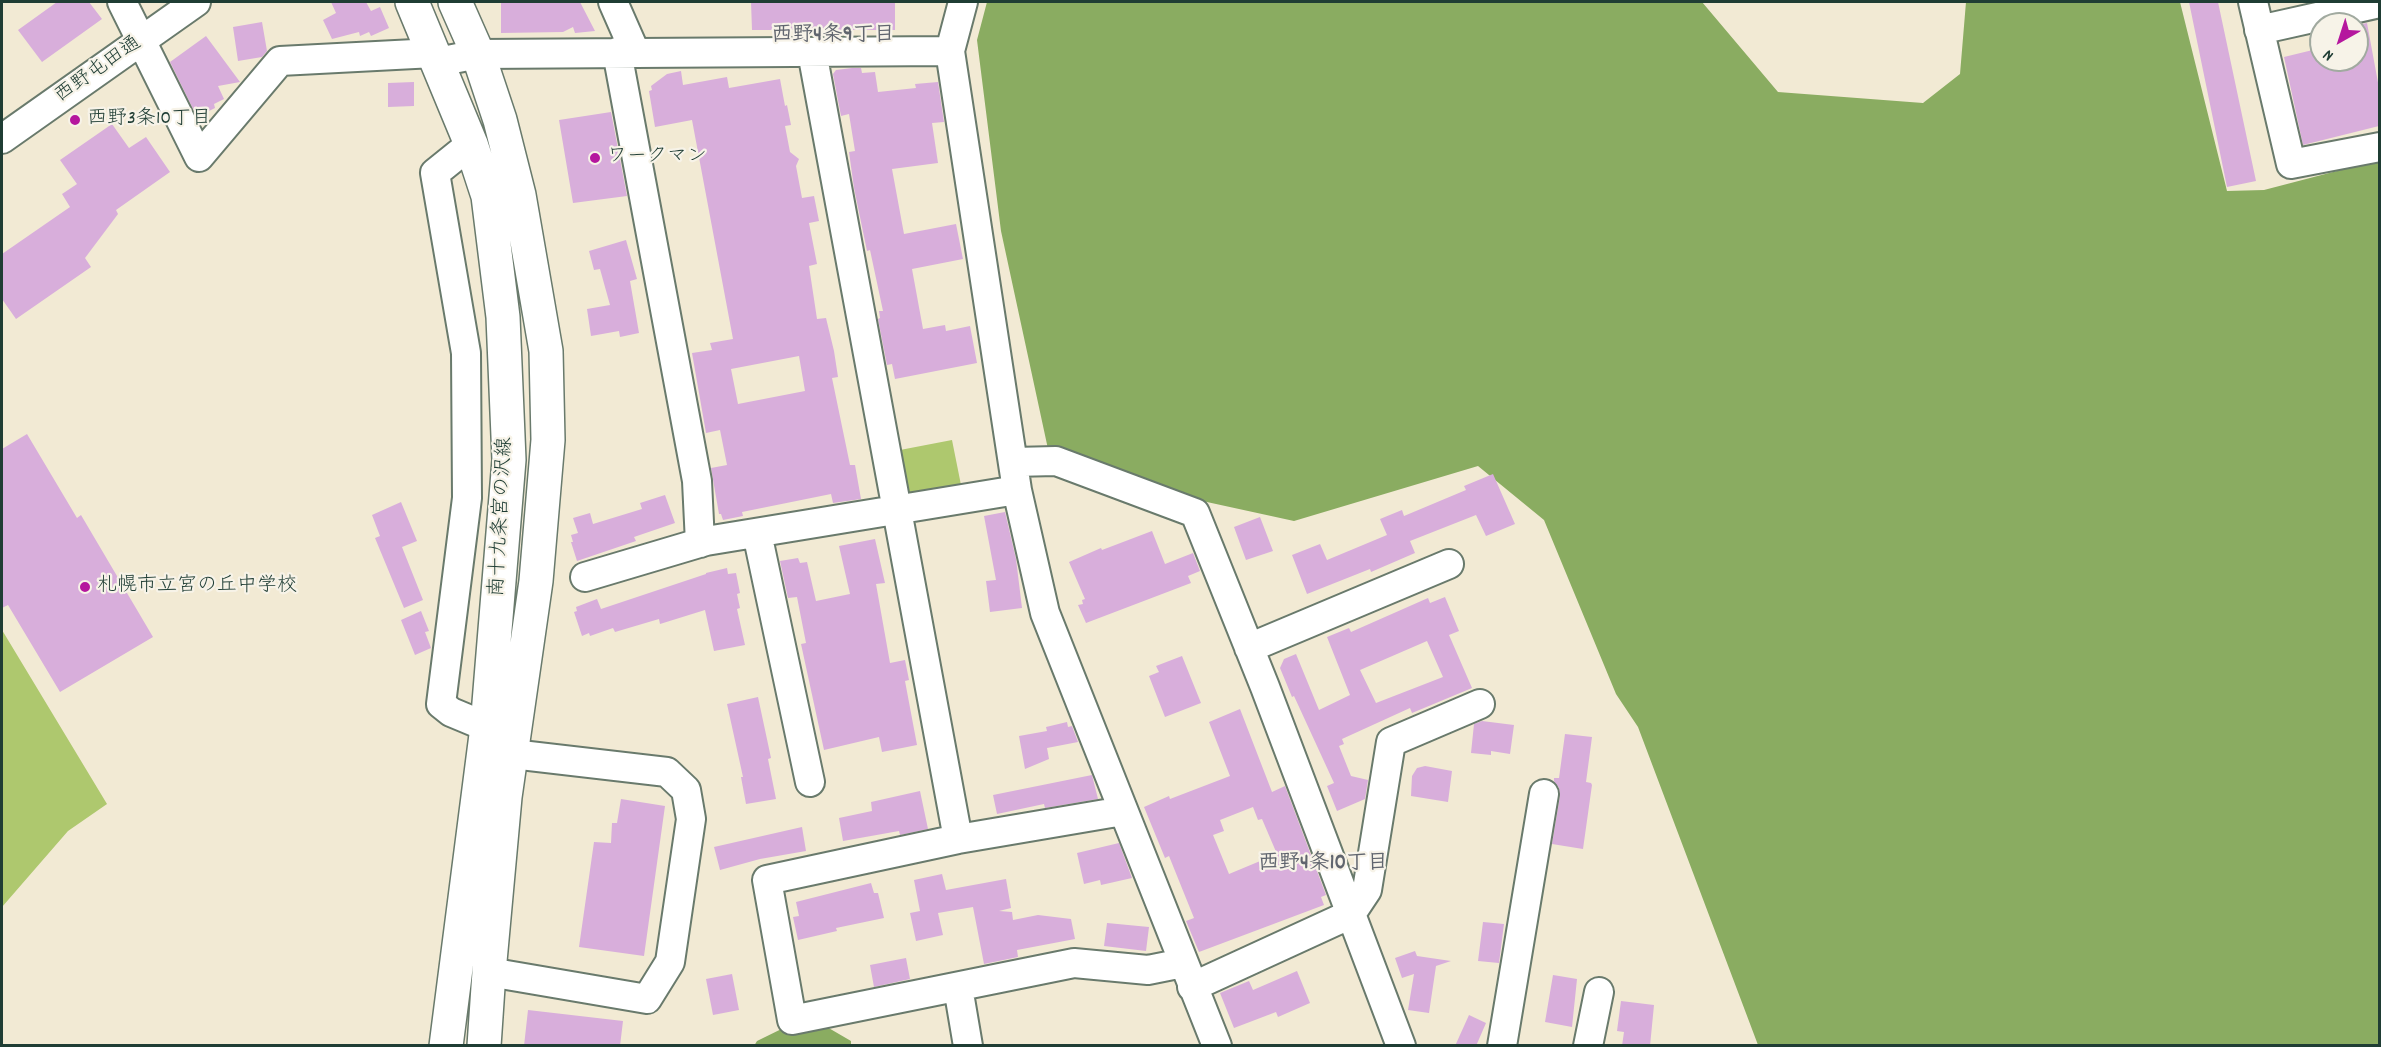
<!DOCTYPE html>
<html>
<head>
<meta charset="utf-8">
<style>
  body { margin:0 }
  #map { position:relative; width:2381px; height:1047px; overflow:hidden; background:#f2ead4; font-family:Dekko,sans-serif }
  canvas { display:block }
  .frame { position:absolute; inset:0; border:3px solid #1f3d34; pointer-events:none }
  .north { position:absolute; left:2309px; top:12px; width:60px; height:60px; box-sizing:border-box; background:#f7f3e8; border:2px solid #a1aaa0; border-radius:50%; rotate:219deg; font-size:16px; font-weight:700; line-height:24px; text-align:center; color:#1f3d34 }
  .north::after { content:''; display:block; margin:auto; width:21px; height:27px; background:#b5179e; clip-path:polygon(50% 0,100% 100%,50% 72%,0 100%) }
</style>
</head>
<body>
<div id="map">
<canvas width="2381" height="1047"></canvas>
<div class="frame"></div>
<div class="north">N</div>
</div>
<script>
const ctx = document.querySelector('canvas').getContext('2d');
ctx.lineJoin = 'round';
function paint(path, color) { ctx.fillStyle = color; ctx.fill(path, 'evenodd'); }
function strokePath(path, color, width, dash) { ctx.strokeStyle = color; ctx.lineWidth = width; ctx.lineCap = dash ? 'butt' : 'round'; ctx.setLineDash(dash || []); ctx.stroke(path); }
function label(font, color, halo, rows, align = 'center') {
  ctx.font = font + ' Dekko,"Klee One",sans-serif'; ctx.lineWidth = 4.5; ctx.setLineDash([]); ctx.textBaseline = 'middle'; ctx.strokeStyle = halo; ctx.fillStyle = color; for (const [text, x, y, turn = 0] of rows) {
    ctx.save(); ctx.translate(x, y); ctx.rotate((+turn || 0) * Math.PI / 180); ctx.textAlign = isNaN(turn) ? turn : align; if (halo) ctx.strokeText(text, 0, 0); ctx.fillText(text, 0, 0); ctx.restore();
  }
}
paint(new Path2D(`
  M 952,440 L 962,490 L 908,499 L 900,450 Z
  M 2,630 L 107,804 L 68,831 L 2,907 Z`), '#aec86e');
paint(new Path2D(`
  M 987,2 L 1702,2 L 1778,92 L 1923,103 L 1960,74 L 1966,2 L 2180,2 L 2227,191 L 2264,190 L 2379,160 L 2379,1045 L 1758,1045 L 1638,727 L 1616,694 L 1544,520 L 1478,466 L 1294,521 L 1184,497 L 1048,449 L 1001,231 L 977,40 Z
  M 808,1016 L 851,1041 L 851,1045 L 754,1046 L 757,1041 Z`), '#8aac61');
paint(new Path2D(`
  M 57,2 L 89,2 L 102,19 L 42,62 L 18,30 Z
  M 331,2 L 366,2 L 371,11 L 380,7 L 389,28 L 371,36 L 369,32 L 360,36 L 359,32 L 332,39 L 323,20 L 336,13 Z
  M 501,2 L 580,2 L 595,31 L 575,33 L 573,27 L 563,32 L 501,33 Z
  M 751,2 L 895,2 L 895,30 L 752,30 Z
  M 2189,2 L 2218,2 L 2256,181 L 2227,187 Z
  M 262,22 L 267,51 L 262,57 L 238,61 L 233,27 Z
  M 2367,23 L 2379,88 L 2379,126 L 2303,145 L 2284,57 L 2321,48 L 2321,60 L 2357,60 L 2357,25 Z
  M 206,36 L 240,82 L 218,86 L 224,99 L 214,104 L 215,108 L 197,117 L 170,62 Z
  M 852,68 L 861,68 L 862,73 L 875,72 L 878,92 L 916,88 L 915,84 L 938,82 L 944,122 L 932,123 L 938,163 L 892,169 L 904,234 L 956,224 L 963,259 L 912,269 L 923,329 L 945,325 L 946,331 L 970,326 L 977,363 L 895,379 L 892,364 L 887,365 L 878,319 L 880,318 L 879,311 L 883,311 L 870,250 L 867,251 L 854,188 L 849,152 L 855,151 L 849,114 L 841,116 L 833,74 L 836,70 Z
  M 681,71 L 683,85 L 727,77 L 729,88 L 780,79 L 785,106 L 787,105 L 791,125 L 785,126 L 790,152 L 799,159 L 796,166 L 802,198 L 814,196 L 819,221 L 809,223 L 817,264 L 809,266 L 817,319 L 826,318 L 834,351 L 838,377 L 832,378 L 850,465 L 855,465 L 861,499 L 833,503 L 831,494 L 742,512 L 743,516 L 723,520 L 721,514 L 719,514 L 711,468 L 727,465 L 720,430 L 706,433 L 692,353 L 712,350 L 710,343 L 733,339 L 692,120 L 655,127 L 649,91 L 652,90 L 651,86 L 667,74 ZM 799,356 L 805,391 L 738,404 L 731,369 Z
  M 414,82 L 414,106 L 388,107 L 388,83 Z
  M 611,112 L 627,196 L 573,203 L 559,120 Z
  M 112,124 L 129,148 L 146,137 L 170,172 L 116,210 L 118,214 L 85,258 L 91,267 L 16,319 L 2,299 L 2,254 L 70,207 L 62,194 L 77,184 L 60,160 Z
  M 626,240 L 637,279 L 630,281 L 639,333 L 620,337 L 619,331 L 591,336 L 587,309 L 610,305 L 600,269 L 594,270 L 589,251 Z
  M 27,434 L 77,518 L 81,515 L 153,637 L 60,692 L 8,605 L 2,608 L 2,449 Z
  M 1493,474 L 1515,524 L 1486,536 L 1476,515 L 1410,541 L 1415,553 L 1371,572 L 1370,569 L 1307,594 L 1292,555 L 1320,544 L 1327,560 L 1387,535 L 1380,519 L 1402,510 L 1404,516 L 1466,490 L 1464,486 Z
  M 665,495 L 675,523 L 634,537 L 636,541 L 577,561 L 571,542 L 573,542 L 571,535 L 578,533 L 573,518 L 590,513 L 593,524 L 642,509 L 640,503 Z
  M 401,502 L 417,541 L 402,547 L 423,600 L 404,608 L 375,538 L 380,536 L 372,515 Z
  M 1005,512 L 1016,559 L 1022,608 L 990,612 L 986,581 L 996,580 L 984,516 Z
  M 1260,517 L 1273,551 L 1246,560 L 1234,527 Z
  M 1152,531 L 1165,564 L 1193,553 L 1200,571 L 1188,576 L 1191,583 L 1086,623 L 1078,605 L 1083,604 L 1082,600 L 1085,599 L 1069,562 L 1101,548 L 1102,550 Z
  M 875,539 L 885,583 L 876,584 L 890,663 L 905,660 L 909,680 L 905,681 L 917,745 L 882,752 L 879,737 L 824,750 L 801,644 L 806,643 L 797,597 L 788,598 L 780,561 L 798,558 L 800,563 L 807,562 L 816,601 L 850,594 L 839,546 Z
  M 727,568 L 728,574 L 736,573 L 740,593 L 737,594 L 740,608 L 737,609 L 745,645 L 714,651 L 705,610 L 660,624 L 659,619 L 615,632 L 613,628 L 590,636 L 589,633 L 582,636 L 574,612 L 577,611 L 576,607 L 597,599 L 601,609 L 706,574 L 706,573 Z
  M 1445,597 L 1459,631 L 1449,635 L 1472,688 L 1412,713 L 1410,708 L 1342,739 L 1344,744 L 1339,746 L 1351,776 L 1368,780 L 1365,799 L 1337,811 L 1327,786 L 1334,783 L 1294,696 L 1292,697 L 1280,668 L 1284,659 L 1296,654 L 1319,710 L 1350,695 L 1327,637 L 1349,628 L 1351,632 L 1428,598 L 1430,603 ZM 1427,641 L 1443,677 L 1376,703 L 1360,670 Z
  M 421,611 L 429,631 L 425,632 L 431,648 L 415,655 L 401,620 Z
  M 1182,656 L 1201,703 L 1165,717 L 1149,676 L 1159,672 L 1156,666 Z
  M 758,697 L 771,758 L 768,759 L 776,799 L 746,804 L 741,777 L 743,777 L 727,704 Z
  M 1240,709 L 1272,792 L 1285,786 L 1326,895 L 1321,897 L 1324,905 L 1199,952 L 1186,921 L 1194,918 L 1169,856 L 1165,858 L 1144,807 L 1169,796 L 1170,799 L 1230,776 L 1209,722 ZM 1253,807 L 1258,820 L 1262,819 L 1277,854 L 1229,874 L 1213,835 L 1224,831 L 1220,820 Z
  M 1482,721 L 1514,725 L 1510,754 L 1491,751 L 1491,755 L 1471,753 L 1474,724 Z
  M 1067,722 L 1068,727 L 1072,726 L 1078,742 L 1047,748 L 1049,759 L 1025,769 L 1019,736 L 1047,731 L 1046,727 Z
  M 1565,734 L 1592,737 L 1586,782 L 1591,783 L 1592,785 L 1583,849 L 1552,844 L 1560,796 L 1559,788 L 1554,781 L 1554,778 L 1559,778 Z
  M 1425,766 L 1452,771 L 1448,802 L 1411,796 L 1412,776 L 1417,768 Z
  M 1092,775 L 1098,799 L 1045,808 L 1044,804 L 997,814 L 993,795 Z
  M 920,791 L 928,829 L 900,835 L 899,831 L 843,841 L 839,818 L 872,811 L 871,802 Z
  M 621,799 L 665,806 L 644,956 L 579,947 L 594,842 L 611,843 L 612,823 L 617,823 Z
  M 802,827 L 806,851 L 760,859 L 720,870 L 714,847 Z
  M 1119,843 L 1132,878 L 1101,885 L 1100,880 L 1084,884 L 1077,853 Z
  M 942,874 L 946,890 L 1006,879 L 1011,908 L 999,911 L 1012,912 L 1013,920 L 1038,915 L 1071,919 L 1075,939 L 1017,950 L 1018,957 L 984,964 L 973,907 L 938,913 L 943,935 L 916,941 L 910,913 L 920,911 L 914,880 Z
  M 871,883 L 874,893 L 878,893 L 884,918 L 836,928 L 837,931 L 798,940 L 793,917 L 799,916 L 796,902 Z
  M 1483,922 L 1504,924 L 1499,963 L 1478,961 Z
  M 1107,923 L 1149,927 L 1146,951 L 1104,946 Z
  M 1415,951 L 1417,956 L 1451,961 L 1436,966 L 1429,1013 L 1408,1010 L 1414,974 L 1402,978 L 1395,958 Z
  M 906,958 L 910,979 L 874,987 L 870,965 Z
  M 1297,971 L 1310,1003 L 1278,1017 L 1276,1012 L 1234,1028 L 1220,993 L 1249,981 L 1253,990 Z
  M 732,974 L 739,1010 L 713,1015 L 706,979 Z
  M 1553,975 L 1577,979 L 1572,1027 L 1545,1022 Z
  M 1621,1001 L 1654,1005 L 1650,1046 L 1622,1046 L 1624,1032 L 1617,1031 Z
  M 528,1010 L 623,1021 L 620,1046 L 524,1046 Z
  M 1469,1015 L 1486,1023 L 1476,1046 L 1455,1046 Z`), '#d8aedb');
const minor = new Path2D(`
  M 122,2 L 199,157 L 280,61 L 434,53
  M 613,2 L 635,52
  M 963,2 L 950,51 L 1017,490 L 1045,613 L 1217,1046
  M 2253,2 L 2291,164 L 2380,147
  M 2259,30 L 2380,3
  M 617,52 L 697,481 L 700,543
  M 812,52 L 958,839
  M 438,62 L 478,54 L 950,51
  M 2,139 L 196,2
  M 471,144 L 435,173 L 466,353 L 467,498 L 441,704 L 451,712 L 487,727
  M 1013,462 L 1056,461 L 1195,513 L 1265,687 L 1401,1046
  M 757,533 L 810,782
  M 585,577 L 706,541 L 1017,490
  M 1249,648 L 1449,564
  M 1123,811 L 958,839 L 767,880 L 792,1020 L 1074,963 L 1148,970 L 1183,963
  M 489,972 L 647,999 L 670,962 L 691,819 L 686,790 L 667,772 L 512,754
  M 958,987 L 968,1046
  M 1192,987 L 1351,914 L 1367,890 L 1391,742 L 1480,704
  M 1502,1046 L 1544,794
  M 1588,1046 L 1599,992`);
const major = new Path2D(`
  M 412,2 L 471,144 L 488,196 L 503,317 L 509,460 L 487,727 L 446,1046
  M 455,2 L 478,54 L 500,120 L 519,195 L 546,351 L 548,440 L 536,581 L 505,797 L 489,972 L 484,1046`);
strokePath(minor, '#697a6c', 32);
strokePath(major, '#697a6c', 36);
strokePath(minor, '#fff', 28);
strokePath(major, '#fff', 33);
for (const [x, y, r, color] of [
  [75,120,6,"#b5179e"],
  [595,158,6,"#b5179e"],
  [85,587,6,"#b5179e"]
]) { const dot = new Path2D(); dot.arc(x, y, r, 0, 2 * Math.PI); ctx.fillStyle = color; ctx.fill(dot); strokePath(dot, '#f7f3e8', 2); }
label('20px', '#1f3d34', '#f7f3e8', [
  ["西野屯田通",99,71,-35],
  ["南十九条宮の沢線",503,517,-87]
]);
label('20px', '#1f3d34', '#f7f3e8', [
  ["西野3条10丁目",87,120],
  ["ワークマン",607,158],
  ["札幌市立宮の丘中学校",97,587]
], 'left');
label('bold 21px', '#60656e', '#f7f3e8', [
  ["西野4条9丁目",833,37],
  ["西野4条10丁目",1323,865]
]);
</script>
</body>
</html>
